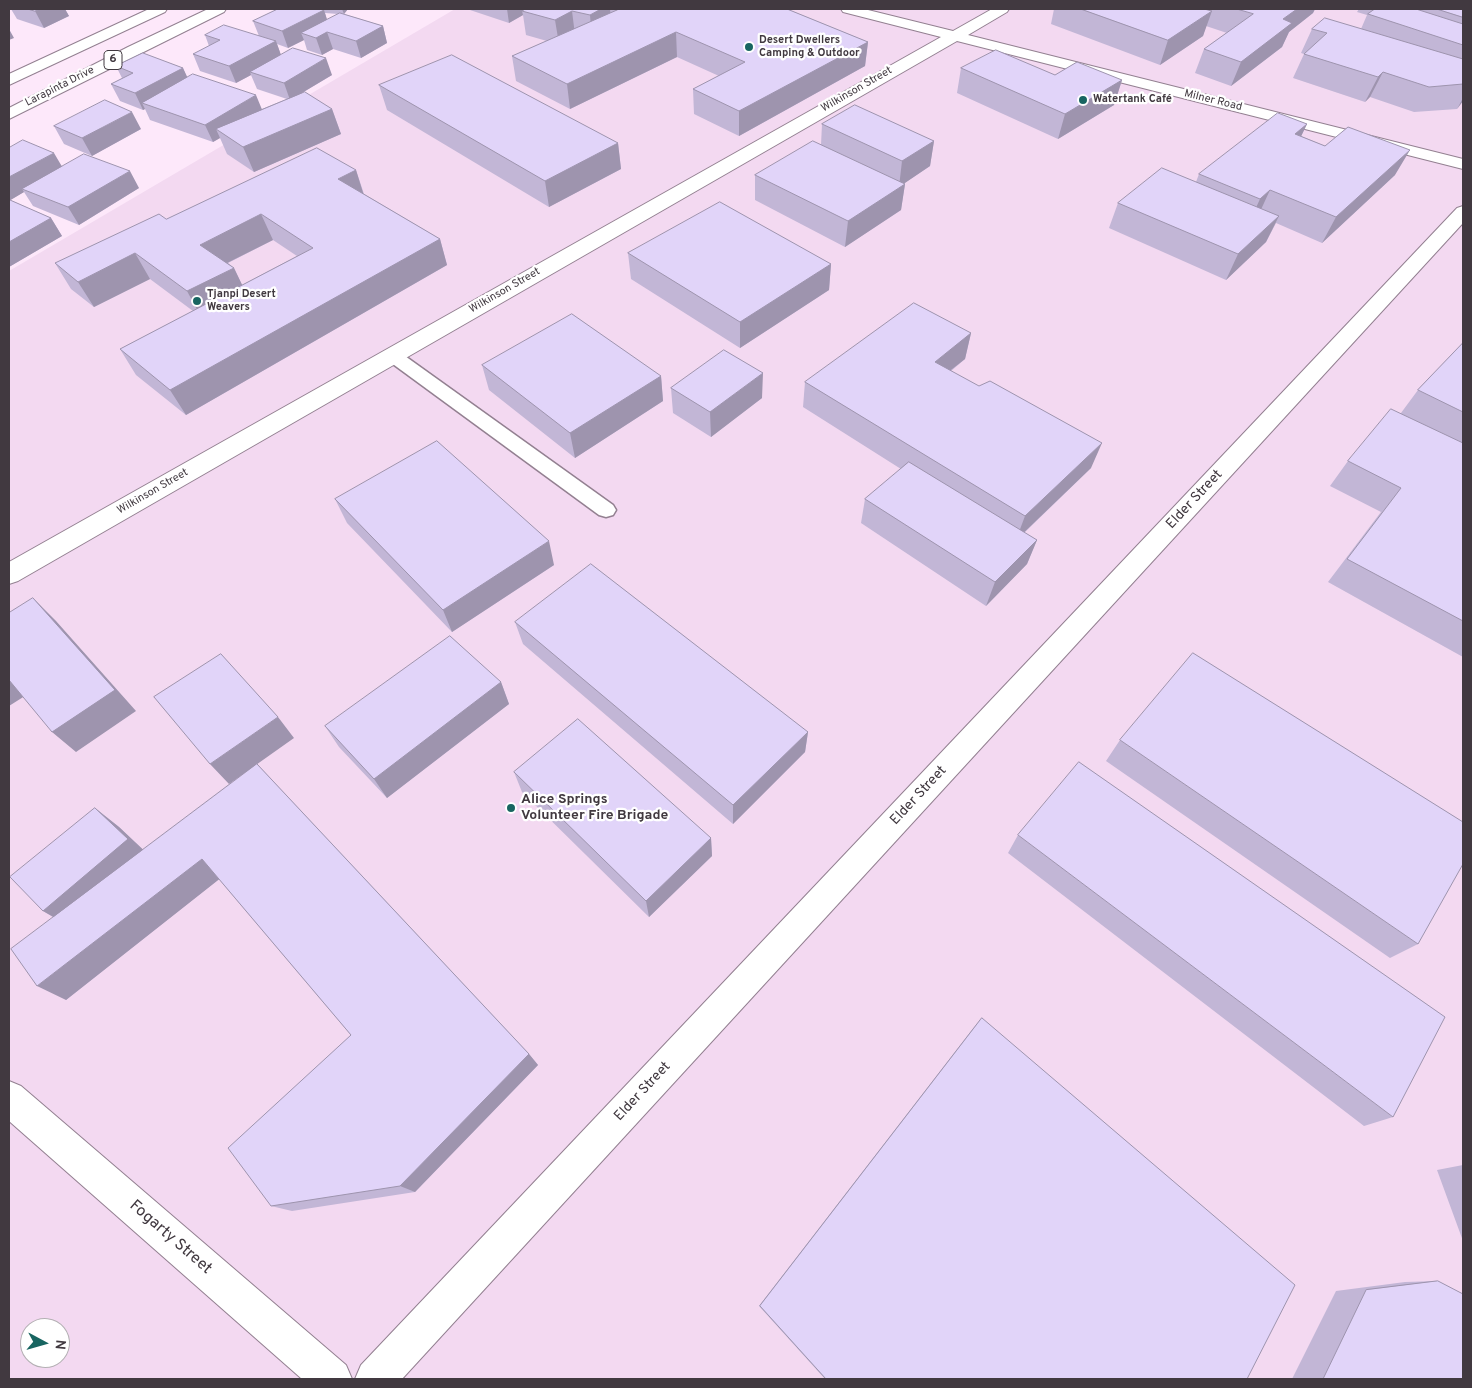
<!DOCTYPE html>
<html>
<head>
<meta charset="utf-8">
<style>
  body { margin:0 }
  #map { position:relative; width:1472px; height:1388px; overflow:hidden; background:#fde8fa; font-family:Overpass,sans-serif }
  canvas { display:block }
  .frame { position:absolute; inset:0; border:10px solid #413940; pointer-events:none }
  .north { position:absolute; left:20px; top:1318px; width:50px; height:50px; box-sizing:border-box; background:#fff; border:1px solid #b3b0b3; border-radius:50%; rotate:96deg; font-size:14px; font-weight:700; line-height:20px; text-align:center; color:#413940 }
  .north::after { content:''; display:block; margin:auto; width:18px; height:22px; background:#186561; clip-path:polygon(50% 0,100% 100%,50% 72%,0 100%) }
</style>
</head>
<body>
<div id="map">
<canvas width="1472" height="1388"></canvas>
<div class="frame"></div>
<div class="north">N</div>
</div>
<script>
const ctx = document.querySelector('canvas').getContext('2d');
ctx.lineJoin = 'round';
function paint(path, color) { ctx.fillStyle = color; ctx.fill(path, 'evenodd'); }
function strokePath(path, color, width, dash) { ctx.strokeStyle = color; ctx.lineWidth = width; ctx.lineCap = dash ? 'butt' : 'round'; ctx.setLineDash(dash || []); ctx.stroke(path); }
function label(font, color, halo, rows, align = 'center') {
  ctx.font = font + ' Overpass,sans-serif'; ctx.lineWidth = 4.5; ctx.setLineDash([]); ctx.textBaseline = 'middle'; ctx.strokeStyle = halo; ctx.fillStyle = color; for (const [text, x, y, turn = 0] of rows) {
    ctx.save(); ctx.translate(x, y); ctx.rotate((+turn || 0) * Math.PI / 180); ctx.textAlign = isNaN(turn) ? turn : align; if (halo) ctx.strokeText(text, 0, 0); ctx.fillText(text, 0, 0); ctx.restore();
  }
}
paint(new Path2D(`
  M 455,9 L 1463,9 L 1463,1379 L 9,1379 L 9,271 ZM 30,1328 L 60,1328 L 60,1358 L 30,1358 Z`), '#f3d9f1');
const service = new Path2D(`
  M 392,349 L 398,351 L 613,505 L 616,510 L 613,515 L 606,517 L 599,515 L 386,359 L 383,355 L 386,351 Z`);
const minor = new Path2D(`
  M 841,9 L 864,9 L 953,31 L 992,9 L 1009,9 L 1007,12 L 968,35 L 1463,159 L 1463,169 L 957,41 L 18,581 L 9,584 L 9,562 L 941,37 L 843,12 Z
  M 1463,206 L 1463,223 L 402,1379 L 355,1379 L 361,1365 L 1457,208 Z
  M 9,1081 L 21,1086 L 346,1365 L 352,1379 L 302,1379 L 9,1121 Z`);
const primary = new Path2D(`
  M 149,9 L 167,9 L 165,12 L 9,85 L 9,74 Z
  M 208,9 L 226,9 L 224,12 L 9,119 L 9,108 L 128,47 Z`);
strokePath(service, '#938091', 3);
strokePath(minor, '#938091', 2);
strokePath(primary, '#938091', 2);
paint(service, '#fff');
paint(minor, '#fff');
paint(primary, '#fff');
paint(new Path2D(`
  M 11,9 L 65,9 L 69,16 L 44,28 L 17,19 Z
  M 278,9 L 348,9 L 344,14 L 383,26 L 387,43 L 361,58 L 333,49 L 322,55 L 307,50 L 304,40 L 288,48 L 277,44 L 281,55 L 332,75 L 302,93 L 332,109 L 341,134 L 254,172 L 227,154 L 220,138 L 213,142 L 150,120 L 145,109 L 143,110 L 120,101 L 111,84 L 122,78 L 116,66 L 183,68 L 187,78 L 262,109 L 287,99 L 257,89 L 251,75 L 236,83 L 200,71 L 193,54 L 209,46 L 205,35 L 259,36 L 253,21 ZM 325,13 L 338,14 L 327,20 Z
  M 470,9 L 787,9 L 868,42 L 865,66 L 739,136 L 694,114 L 693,89 L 719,76 L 677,57 L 570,109 L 516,81 L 512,56 L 547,41 L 526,35 L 523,15 L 509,23 L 470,10 Z
  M 1054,9 L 1315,9 L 1313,13 L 1289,32 L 1282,47 L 1231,86 L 1195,73 L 1204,49 L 1227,33 L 1206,26 L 1203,36 L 1160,65 L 1051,24 Z
  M 1359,9 L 1463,9 L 1463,101 L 1457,109 L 1414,112 L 1370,97 L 1365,102 L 1293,78 L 1304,54 L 1301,53 L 1312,29 L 1361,29 L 1367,15 L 1357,12 Z
  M 961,68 L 1055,75 L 1122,80 L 1114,105 L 1058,139 L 957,93 Z
  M 379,85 L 618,143 L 621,169 L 549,207 L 387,110 Z
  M 822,124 L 934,141 L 930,166 L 903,184 L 905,184 L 901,210 L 845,247 L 755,200 L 755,175 L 821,145 Z
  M 1307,124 L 1301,136 L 1395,175 L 1322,243 L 1276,223 L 1266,242 L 1226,280 L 1109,228 L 1118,203 L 1196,182 L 1199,174 Z
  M 54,126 L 141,129 L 92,156 L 64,144 Z
  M 9,148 L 62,166 L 139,188 L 79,225 L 33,206 L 24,192 L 10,200 L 51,218 L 62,236 L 9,267 Z
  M 356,170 L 364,194 L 440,239 L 447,265 L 186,415 L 136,375 L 120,349 L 193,311 L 150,279 L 94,307 L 71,289 L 55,263 L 166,219 ZM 273,240 L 297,256 L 242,285 L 234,268 L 228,263 Z
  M 628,253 L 831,264 L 829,290 L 740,348 L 631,279 Z
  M 971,333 L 965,359 L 951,371 L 1091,468 L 1024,533 L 1037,540 L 1027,564 L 986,606 L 861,523 L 865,499 L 901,469 L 803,407 L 805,382 Z
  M 1463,343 L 1463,657 L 1328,582 L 1381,512 L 1330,486 L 1348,461 L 1401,413 L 1418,390 Z
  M 482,365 L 661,376 L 663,401 L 575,458 L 489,390 Z
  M 671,388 L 762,398 L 711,437 L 673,413 Z
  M 335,499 L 554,565 L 452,632 L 347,523 Z
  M 515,622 L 808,732 L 805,752 L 733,824 L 523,644 Z
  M 501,682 L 509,704 L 387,798 L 339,747 L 325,726 Z
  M 1120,740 L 1418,944 L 1390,958 L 1106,761 Z
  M 257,764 L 529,1054 L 538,1065 L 415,1192 L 292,1211 L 271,1206 L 351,1035 L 219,879 L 66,1000 L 53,917 L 43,911 L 95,808 L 119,827 L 143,850 Z
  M 514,772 L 711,838 L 712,856 L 649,917 L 522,792 Z
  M 1018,835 L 1393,1117 L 1364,1126 L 1008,853 Z
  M 982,1018 L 1247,1379 L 825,1379 L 759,1306 L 972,1030 Z
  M 1463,1165 L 1463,1241 L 1437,1170 Z
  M 1438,1281 L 1463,1379 L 1292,1379 L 1336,1291 L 1405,1282 Z`), '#c2b6d6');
paint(new Path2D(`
  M 40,9 L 65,9 L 69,16 L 44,28 L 35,11 Z
  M 342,9 L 348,9 L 344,14 Z
  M 507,9 L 533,9 L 522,11 L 523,15 L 509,23 Z
  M 601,9 L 610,9 L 612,28 L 592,40 L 590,15 Z
  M 1297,9 L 1315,9 L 1313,13 L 1289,32 L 1282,47 L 1231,86 L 1241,62 L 1283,19 Z
  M 324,10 L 329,26 L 301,33 L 304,40 L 288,48 L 282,31 Z
  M 572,11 L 575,35 L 559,44 L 555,20 Z
  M 1212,11 L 1203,36 L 1160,65 L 1168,40 Z
  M 383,26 L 387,43 L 361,58 L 356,41 Z
  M 9,29 L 14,38 L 9,40 Z
  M 327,32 L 333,49 L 322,55 L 316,38 Z
  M 676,32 L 677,57 L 570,109 L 567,84 Z
  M 276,41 L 282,58 L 250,72 L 251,75 L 236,83 L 229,66 Z
  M 868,42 L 865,66 L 739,136 L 739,111 Z
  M 326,58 L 332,75 L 290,100 L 284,83 Z
  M 183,68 L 191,85 L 142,103 L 145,109 L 143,110 L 135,93 Z
  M 1383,72 L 1370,97 L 1365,102 L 1378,77 Z
  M 1122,80 L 1114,105 L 1058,139 L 1065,114 Z
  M 256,95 L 263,112 L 216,129 L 220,138 L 213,142 L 205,125 Z
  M 1463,98 L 1463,101 L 1457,109 Z
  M 332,109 L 341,134 L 254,172 L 243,147 Z
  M 132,112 L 141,129 L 92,156 L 82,138 Z
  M 1307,124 L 1295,149 L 1295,134 Z
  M 934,141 L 930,166 L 899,187 L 902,161 Z
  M 618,143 L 621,169 L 549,207 L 545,181 Z
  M 1410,150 L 1395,175 L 1322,243 L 1336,217 Z
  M 54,153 L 64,170 L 22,189 L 24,192 L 9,201 L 9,177 Z
  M 356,170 L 364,196 L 338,179 Z
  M 130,171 L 139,188 L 79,225 L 68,207 Z
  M 905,184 L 901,210 L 845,247 L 848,221 Z
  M 1270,190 L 1258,216 L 1248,225 L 1260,199 Z
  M 261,214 L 273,240 L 213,270 L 200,245 Z
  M 1279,216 L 1266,242 L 1226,280 L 1238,254 Z
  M 51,218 L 62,236 L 9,267 L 9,242 Z
  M 440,239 L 447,265 L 186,415 L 170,390 Z
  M 135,253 L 150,279 L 94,307 L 78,282 Z
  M 831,264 L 829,290 L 740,348 L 740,322 Z
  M 234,268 L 246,293 L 201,317 L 187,291 Z
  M 971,333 L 965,359 L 929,387 L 935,362 Z
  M 763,373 L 762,398 L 711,437 L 710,412 Z
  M 661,376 L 663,401 L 575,458 L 570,433 Z
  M 1102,443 L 1091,468 L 1016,540 L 1025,516 Z
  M 1037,540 L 1027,564 L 986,606 L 995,582 Z
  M 549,541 L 554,565 L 452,632 L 443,610 Z
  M 33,598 L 56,621 L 136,711 L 76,752 L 52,732 Z
  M 9,678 L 28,694 L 9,706 Z
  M 501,682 L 509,704 L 387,798 L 374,779 Z
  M 278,717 L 294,738 L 229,784 L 210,764 Z
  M 808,732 L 805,752 L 733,824 L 733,805 Z
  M 95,808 L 119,827 L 151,857 L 71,927 L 43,911 Z
  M 711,838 L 712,856 L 649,917 L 646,901 Z
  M 202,859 L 222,877 L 66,1000 L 37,986 Z
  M 529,1054 L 538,1065 L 415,1192 L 400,1186 Z`), '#9e94ae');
const building = new Path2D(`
  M 28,9 L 40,9 L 35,11 Z
  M 278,9 L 321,9 L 324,10 L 282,31 L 253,21 Z
  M 526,9 L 601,9 L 590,15 L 572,11 L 555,20 L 522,11 Z
  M 615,9 L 787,9 L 868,42 L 739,111 L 693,89 L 745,62 L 676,32 L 567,84 L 512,56 L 617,10 Z
  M 1081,9 L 1204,9 L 1212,11 L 1168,40 Z
  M 1237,9 L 1297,9 L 1283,19 L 1292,23 L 1241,62 L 1204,49 L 1253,14 Z
  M 1375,9 L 1416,9 L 1463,24 L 1463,45 L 1368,14 Z
  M 1437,9 L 1463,9 L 1463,17 Z
  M 340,13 L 383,26 L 356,41 L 327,32 L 316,38 L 301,33 Z
  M 1325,18 L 1463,59 L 1463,84 L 1429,87 L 1383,72 L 1378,77 L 1304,54 L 1327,33 L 1312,29 Z
  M 224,25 L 276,41 L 229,66 L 193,54 L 220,40 L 205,35 Z
  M 293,48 L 326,58 L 284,83 L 250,72 Z
  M 996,50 L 1055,75 L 1077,62 L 1122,80 L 1065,114 L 961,68 Z
  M 143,53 L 183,68 L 135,93 L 111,84 L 133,73 L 116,66 Z
  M 452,55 L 618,143 L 545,181 L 379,85 Z
  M 193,74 L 256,95 L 205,125 L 142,103 Z
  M 305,92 L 332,109 L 243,147 L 216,129 Z
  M 105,100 L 132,112 L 82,138 L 54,126 Z
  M 855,105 L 934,141 L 902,161 L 822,124 Z
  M 1278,113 L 1307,124 L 1295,134 L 1325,146 L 1348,127 L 1410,150 L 1336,217 L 1270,190 L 1260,199 L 1199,174 Z
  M 23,140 L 54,153 L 9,177 L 9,148 Z
  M 813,141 L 905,184 L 848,221 L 755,175 Z
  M 317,148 L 356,170 L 338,179 L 440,239 L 170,390 L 120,349 L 313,248 L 261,214 L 200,245 L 234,268 L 187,291 L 135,253 L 78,282 L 55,263 L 159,214 L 166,219 Z
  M 84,154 L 130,171 L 68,207 L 22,189 Z
  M 1162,168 L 1279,216 L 1238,254 L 1118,203 Z
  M 9,200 L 10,200 L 51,218 L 9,242 Z
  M 720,202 L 831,264 L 740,322 L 628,253 Z
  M 914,303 L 971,333 L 935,362 L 979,386 L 990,381 L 1102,443 L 1025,516 L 805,382 Z
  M 572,314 L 661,376 L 570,433 L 482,365 Z
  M 1463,343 L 1463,412 L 1418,390 Z
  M 724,350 L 763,373 L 710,412 L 671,388 Z
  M 1391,409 L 1463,443 L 1463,621 L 1347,559 L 1401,488 L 1348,461 Z
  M 437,441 L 549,541 L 443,610 L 335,499 Z
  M 909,462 L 1037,540 L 995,582 L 865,499 Z
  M 591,564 L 808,732 L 733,805 L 515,622 Z
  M 33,598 L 115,690 L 52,732 L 9,680 L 9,613 Z
  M 450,636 L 501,682 L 374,779 L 325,726 Z
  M 1193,653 L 1463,822 L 1463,864 L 1418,944 L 1120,740 Z
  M 221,654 L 278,717 L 210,764 L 154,697 Z
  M 578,719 L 711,838 L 646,901 L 514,772 Z
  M 1079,762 L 1445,1017 L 1393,1117 L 1018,835 Z
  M 257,764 L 529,1054 L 400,1186 L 271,1206 L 228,1148 L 351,1035 L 202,859 L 37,986 L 11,949 Z
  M 95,808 L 128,839 L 43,911 L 10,877 Z
  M 982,1018 L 1295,1285 L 1247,1379 L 826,1379 L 760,1306 Z
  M 1438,1281 L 1463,1294 L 1463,1379 L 1323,1379 L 1366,1290 Z`);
paint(building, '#e1d4f9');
strokePath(building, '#9e94ae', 1);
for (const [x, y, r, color] of [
  [749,47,5,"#186561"],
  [1083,100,5,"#186561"],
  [197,301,5,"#186561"],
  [511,808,5,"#186561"]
]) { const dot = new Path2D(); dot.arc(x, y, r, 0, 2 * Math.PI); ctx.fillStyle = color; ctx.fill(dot); strokePath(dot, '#fff', 2); }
label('bold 11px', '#413940', '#fff', [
  ["Desert Dwellers",759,41],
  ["Camping & Outdoor",759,54],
  ["Watertank Café",1093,100],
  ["Tjanpi Desert",207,295],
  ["Weavers",207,308]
], 'left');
label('11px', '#413940', '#fff', [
  ["Larapinta Drive",60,87,-27],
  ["Wilkinson Street",857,90,-30],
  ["Milner Road",1213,101,14],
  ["Wilkinson Street",505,291,-30],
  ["Wilkinson Street",153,492,-30]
]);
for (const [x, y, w] of [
  [113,60,18]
]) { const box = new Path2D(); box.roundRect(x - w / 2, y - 9.5, w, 19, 4); ctx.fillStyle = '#fff'; ctx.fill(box); strokePath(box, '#413940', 1); }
label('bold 12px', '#413940', null, [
  ["6",113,60]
]);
label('14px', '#413940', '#fff', [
  ["Elder Street",1195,500,-47],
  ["Elder Street",919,796,-47],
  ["Elder Street",643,1092,-47]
]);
label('bold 14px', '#413940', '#fff', [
  ["Alice Springs",521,800],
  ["Volunteer Fire Brigade",521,816]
], 'left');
label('16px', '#413940', '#fff', [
  ["Fogarty Street",170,1238,41]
]);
</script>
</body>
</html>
